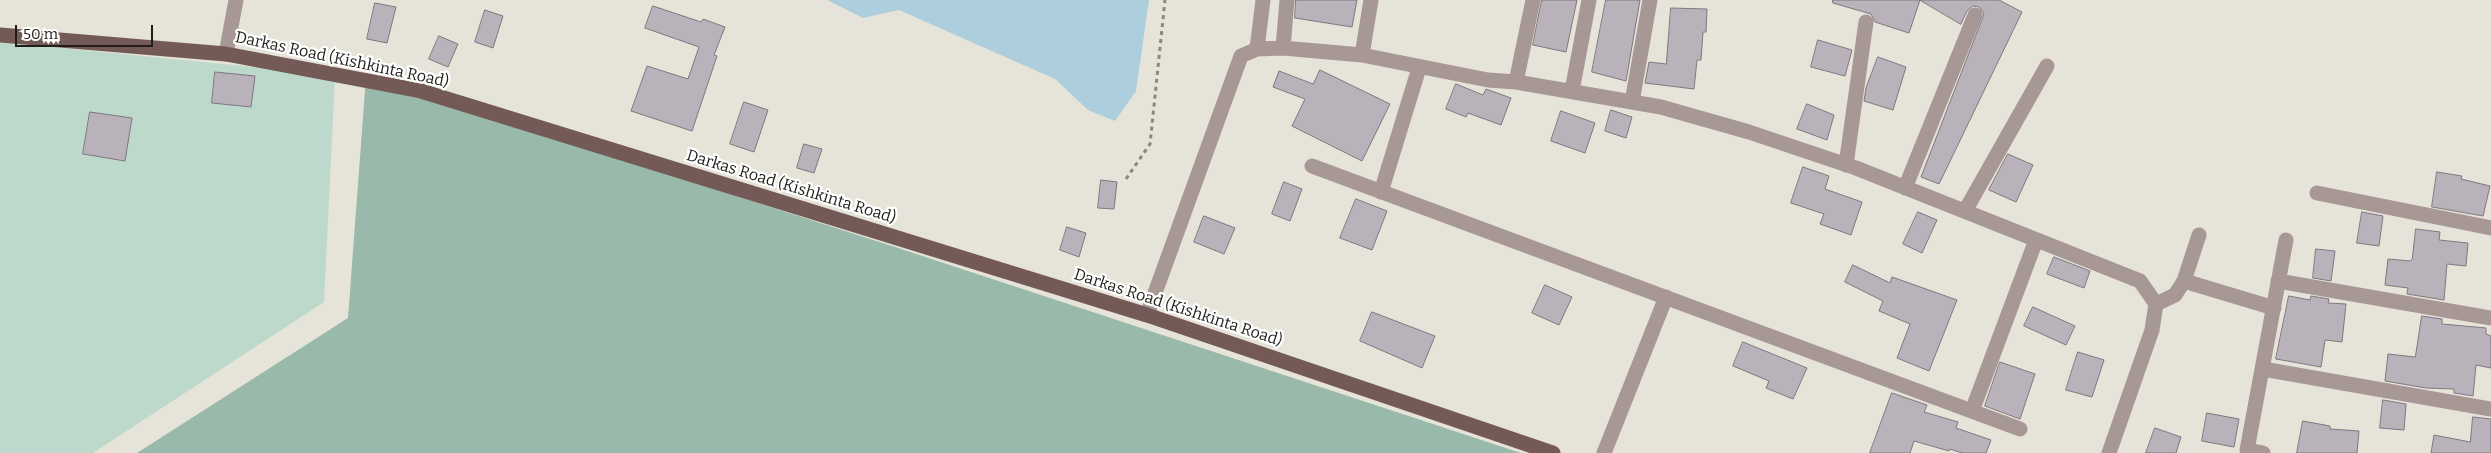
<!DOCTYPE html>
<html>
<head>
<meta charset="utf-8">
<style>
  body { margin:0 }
  #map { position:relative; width:2491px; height:453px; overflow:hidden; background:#e6e3d8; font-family:Bitter,serif }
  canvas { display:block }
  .scale { position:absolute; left:15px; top:25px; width:138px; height:22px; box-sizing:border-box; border:2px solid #1f1e1a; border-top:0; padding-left:6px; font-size:15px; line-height:18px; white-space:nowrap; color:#1f1e1a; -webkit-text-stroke:4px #fff; paint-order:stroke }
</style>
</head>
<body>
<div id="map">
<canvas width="2491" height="453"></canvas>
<div class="scale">50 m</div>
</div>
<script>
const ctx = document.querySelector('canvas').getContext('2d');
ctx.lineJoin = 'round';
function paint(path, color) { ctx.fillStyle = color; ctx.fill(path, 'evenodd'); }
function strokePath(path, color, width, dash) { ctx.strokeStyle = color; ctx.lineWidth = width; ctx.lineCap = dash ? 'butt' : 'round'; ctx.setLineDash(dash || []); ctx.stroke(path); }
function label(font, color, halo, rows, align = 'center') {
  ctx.font = font + ' Bitter,serif'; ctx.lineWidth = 4.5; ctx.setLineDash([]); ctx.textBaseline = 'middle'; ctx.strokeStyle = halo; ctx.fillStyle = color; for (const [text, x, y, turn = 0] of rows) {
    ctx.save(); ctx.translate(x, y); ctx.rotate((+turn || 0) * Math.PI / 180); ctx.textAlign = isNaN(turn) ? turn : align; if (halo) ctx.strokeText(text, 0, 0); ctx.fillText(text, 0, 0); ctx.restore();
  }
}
paint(new Path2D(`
  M 0,42 L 335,75 L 324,302 L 93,453 L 0,453 Z`), '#bcd9cb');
paint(new Path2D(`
  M 366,77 L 895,247 L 1521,453 L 137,453 L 348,318 Z`), '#99b9aa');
paint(new Path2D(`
  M 827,0 L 1149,0 L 1136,91 L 1115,121 L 1088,110 L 1055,79 L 899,10 L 863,18 Z`), '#adcfdd');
const building = new Path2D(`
  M 1296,0 L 1357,0 L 1352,27 L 1295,18 Z
  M 1542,0 L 1577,0 L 1566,52 L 1533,45 Z
  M 1606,0 L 1640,0 L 1626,81 L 1592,72 Z
  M 1833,0 L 1920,0 L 1909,33 L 1875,22 L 1871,14 L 1833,3 Z
  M 1920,0 L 1999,0 L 2022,12 L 1939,184 L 1921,177 L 1984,14 L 1979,7 L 1973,6 L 1967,11 L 1961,24 Z
  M 375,3 L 396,7 L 387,43 L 367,39 Z
  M 653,6 L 701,22 L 703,19 L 725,27 L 714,55 L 717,56 L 692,131 L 631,111 L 647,66 L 688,79 L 699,47 L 645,28 Z
  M 1671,8 L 1707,9 L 1706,32 L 1703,32 L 1701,60 L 1697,60 L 1694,89 L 1645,83 L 1649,62 L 1666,64 Z
  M 485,10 L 503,16 L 493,48 L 475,42 Z
  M 439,36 L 458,44 L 448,67 L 429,59 Z
  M 1818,40 L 1852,50 L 1845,76 L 1811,67 Z
  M 1878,57 L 1906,67 L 1893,110 L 1864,101 L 1866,88 Z
  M 1320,70 L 1390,104 L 1362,161 L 1292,126 L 1305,99 L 1273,87 L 1279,71 L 1313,84 Z
  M 215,72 L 255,76 L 251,107 L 212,103 Z
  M 1456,84 L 1483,95 L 1486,89 L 1511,98 L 1501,125 L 1468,113 L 1466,117 L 1446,109 Z
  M 744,102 L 768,110 L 754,152 L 730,144 Z
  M 1807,104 L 1834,115 L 1827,140 L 1797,129 Z
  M 1611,110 L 1632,117 L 1626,138 L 1605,131 Z
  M 1561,111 L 1595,123 L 1585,153 L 1551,141 Z
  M 90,112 L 132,118 L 125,161 L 83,154 Z
  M 804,144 L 822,149 L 814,173 L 797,168 Z
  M 2008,154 L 2033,165 L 2016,202 L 1989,190 Z
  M 1803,167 L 1829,176 L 1825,189 L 1862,202 L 1851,235 L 1820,224 L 1824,214 L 1791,203 Z
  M 2437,172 L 2462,176 L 2461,179 L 2490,186 L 2483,216 L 2432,207 Z
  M 1101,180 L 1117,182 L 1114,209 L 1098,208 Z
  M 1284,182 L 1302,189 L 1290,221 L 1272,214 Z
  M 1356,199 L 1387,211 L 1372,250 L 1340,238 Z
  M 1918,212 L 1937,220 L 1922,253 L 1903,244 Z
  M 2362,212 L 2383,216 L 2379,246 L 2357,243 Z
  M 1204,216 L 1235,228 L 1224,254 L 1194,242 Z
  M 1067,227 L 1086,233 L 1079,257 L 1060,250 Z
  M 2416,229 L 2440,232 L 2439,240 L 2468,243 L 2466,266 L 2447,264 L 2444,300 L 2407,294 L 2408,288 L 2385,285 L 2388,259 L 2410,261 L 2412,259 Z
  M 2316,249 L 2335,251 L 2331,281 L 2313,278 Z
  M 2054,257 L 2090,271 L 2084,288 L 2047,274 Z
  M 1853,265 L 1890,283 L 1892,277 L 1957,300 L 1929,371 L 1897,358 L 1910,324 L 1879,311 L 1883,301 L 1845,282 Z
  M 1545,285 L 1572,297 L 1559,325 L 1532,313 Z
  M 2289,296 L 2310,300 L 2311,296 L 2329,299 L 2328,303 L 2346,304 L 2342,342 L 2325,340 L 2321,367 L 2276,359 Z
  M 2033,307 L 2075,326 L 2066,345 L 2024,326 Z
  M 1372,312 L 1435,336 L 1422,368 L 1360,341 Z
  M 2422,316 L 2442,319 L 2442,324 L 2486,328 L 2486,334 L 2491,336 L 2491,368 L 2476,365 L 2473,396 L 2454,393 L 2454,389 L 2426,388 L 2385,381 L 2388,354 L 2415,357 Z
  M 1743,342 L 1807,368 L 1793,399 L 1766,388 L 1769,381 L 1733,366 Z
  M 2078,352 L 2104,360 L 2092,397 L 2066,390 Z
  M 2000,362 L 2035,374 L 2020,419 L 1985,406 Z
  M 1892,393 L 1927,405 L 1924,412 L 1958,422 L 1956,428 L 1991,440 L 1986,453 L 1962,453 L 1950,449 L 1949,451 L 1914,441 L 1910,453 L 1870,453 Z
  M 2383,400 L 2406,404 L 2404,430 L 2380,428 Z
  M 2207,413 L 2239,419 L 2234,447 L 2202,441 Z
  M 2473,417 L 2491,419 L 2491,453 L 2431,453 L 2434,435 L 2470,442 Z
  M 2303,421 L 2330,426 L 2330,429 L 2359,431 L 2357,453 L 2297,453 Z
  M 2155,428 L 2181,437 L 2176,453 L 2146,453 Z`);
paint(building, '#b9b2bb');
strokePath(building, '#7e7780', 1);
strokePath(new Path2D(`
  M 1126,179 L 1150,144 L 1165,0`), '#898780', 3, [4, 4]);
strokePath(new Path2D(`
  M 1283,48 L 1287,0
  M 1257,49 L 1263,0
  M 226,54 L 236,0
  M 1362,55 L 1371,0
  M 1516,82 L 1533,0
  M 1572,91 L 1589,0
  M 1632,102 L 1650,0
  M 1846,165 L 1866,22
  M 1312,166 L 2020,429
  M 1905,188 L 1975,15
  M 1381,192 L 1419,68
  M 2317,193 L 2491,228
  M 1965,211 L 2047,66
  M 2184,281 L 2274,308
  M 2278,281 L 2491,318
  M 2156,304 L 2175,295 L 2184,281 L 2199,235
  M 1147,315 L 1241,56 L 1257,49 L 1283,48 L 1362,55 L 1488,80 L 1516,82 L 1661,107 L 1749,132 L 1856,168 L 2140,281 L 2156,304 L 2152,330 L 2109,453
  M 2263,369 L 2491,409
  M 1972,411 L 2036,240
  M 1604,453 L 1666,297
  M 2263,453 L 2247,450 L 2286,240`), '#a79896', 15);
strokePath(new Path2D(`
  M 0,35 L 226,54 L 421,91 L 1147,315 L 1553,453`), '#745a57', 15);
label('16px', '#1f1e1a', '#fff', [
  ["Darkas Road (Kishkinta Road)",342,60,12],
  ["Darkas Road (Kishkinta Road)",791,187,17],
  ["Darkas Road (Kishkinta Road)",1178,308,18]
]);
</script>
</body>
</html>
